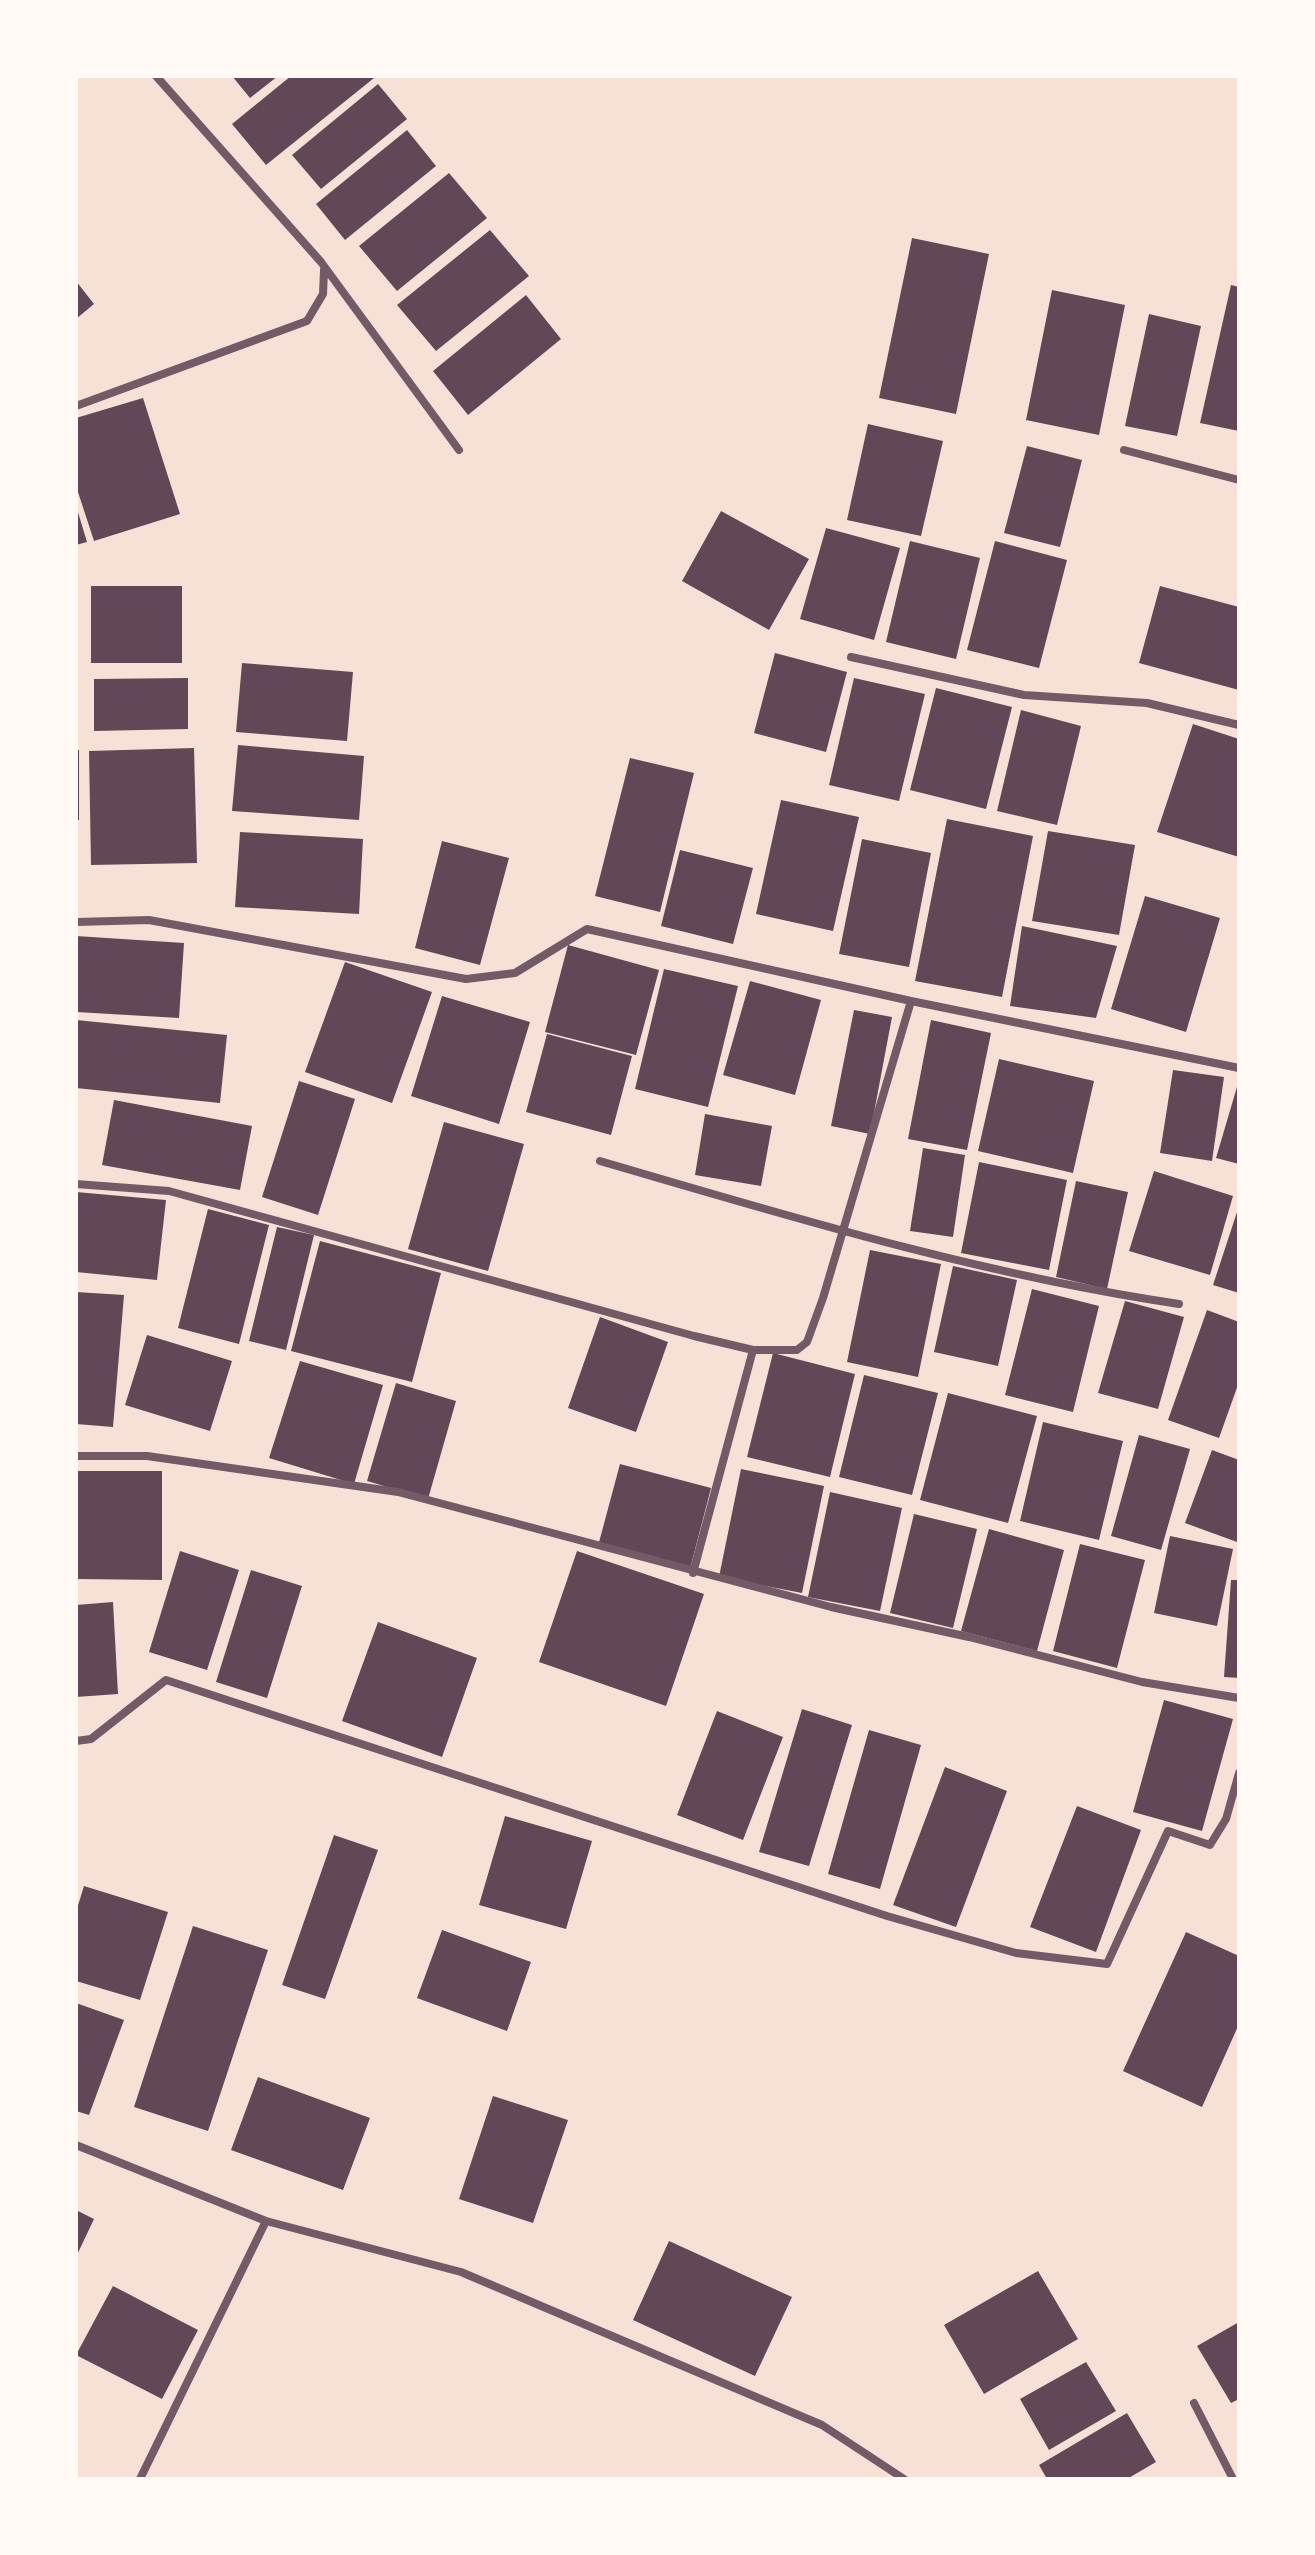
<!DOCTYPE html>
<html>
<head>
<meta charset="utf-8">
<style>
  body { margin:0 }
  #map { position:relative; width:1315px; height:2555px; overflow:hidden; background:#f7e1d7; font-family:Ubuntu,sans-serif }
  canvas { display:block }
  .frame { position:absolute; inset:0; border:78px solid #fffaf5; pointer-events:none }
</style>
</head>
<body>
<div id="map">
<canvas width="1315" height="2555"></canvas>
<div class="frame"></div>
</div>
<script>
const ctx = document.querySelector('canvas').getContext('2d');
ctx.lineJoin = 'round';
function paint(path, color) { ctx.fillStyle = color; ctx.fill(path, 'evenodd'); }
function strokePath(path, color, width, dash) { ctx.strokeStyle = color; ctx.lineWidth = width; ctx.lineCap = dash ? 'butt' : 'round'; ctx.setLineDash(dash || []); ctx.stroke(path); }
paint(new Path2D(`
  M 232,76 L 278,76 L 250,98 Z
  M 291,76 L 374,78 L 266,165 L 232,124 Z
  M 378,84 L 407,119 L 321,189 L 292,155 Z
  M 407,130 L 436,166 L 345,240 L 316,204 Z
  M 449,173 L 487,218 L 397,291 L 359,246 Z
  M 490,230 L 529,276 L 436,351 L 397,305 Z
  M 912,238 L 989,254 L 956,414 L 879,398 Z
  M 76,281 L 94,304 L 76,319 Z
  M 1231,285 L 1239,287 L 1239,431 L 1200,423 Z
  M 1052,290 L 1125,305 L 1099,435 L 1026,420 Z
  M 526,295 L 561,339 L 468,415 L 433,371 Z
  M 1149,314 L 1201,326 L 1177,436 L 1125,426 Z
  M 143,398 L 180,514 L 94,541 L 76,486 L 76,418 Z
  M 868,424 L 943,441 L 921,536 L 847,520 Z
  M 1027,446 L 1082,460 L 1060,547 L 1004,533 Z
  M 77,509 L 87,542 L 76,545 L 76,510 Z
  M 721,511 L 809,559 L 769,630 L 682,581 Z
  M 826,528 L 900,548 L 874,640 L 800,619 Z
  M 910,541 L 980,558 L 956,659 L 886,642 Z
  M 995,541 L 1067,560 L 1039,668 L 967,650 Z
  M 91,586 L 182,586 L 182,663 L 91,663 Z
  M 1160,586 L 1239,607 L 1239,690 L 1139,663 Z
  M 775,653 L 847,672 L 826,752 L 754,733 Z
  M 242,663 L 353,672 L 347,741 L 236,732 Z
  M 188,678 L 188,729 L 94,731 L 94,679 Z
  M 854,678 L 925,694 L 899,801 L 829,785 Z
  M 936,688 L 1012,707 L 986,809 L 910,790 Z
  M 1021,710 L 1081,726 L 1057,825 L 997,811 Z
  M 1193,724 L 1239,739 L 1239,857 L 1157,832 Z
  M 238,745 L 364,756 L 359,820 L 232,811 Z
  M 194,748 L 197,863 L 91,865 L 89,751 Z
  M 76,750 L 79,750 L 79,820 L 76,820 Z
  M 630,758 L 694,773 L 660,912 L 595,896 Z
  M 781,800 L 859,817 L 833,931 L 756,914 Z
  M 947,819 L 1033,836 L 1002,997 L 915,981 Z
  M 1048,831 L 1135,845 L 1119,935 L 1032,921 Z
  M 240,832 L 363,839 L 359,914 L 235,907 Z
  M 862,839 L 931,853 L 909,967 L 839,954 Z
  M 442,841 L 509,858 L 480,965 L 415,948 Z
  M 680,850 L 753,868 L 733,944 L 661,926 Z
  M 1145,896 L 1220,918 L 1186,1032 L 1111,1009 Z
  M 1022,926 L 1117,946 L 1096,1018 L 1010,1006 Z
  M 76,936 L 184,943 L 179,1018 L 76,1012 Z
  M 568,945 L 659,970 L 636,1055 L 545,1032 Z
  M 345,962 L 432,992 L 392,1103 L 305,1072 Z
  M 664,969 L 738,986 L 708,1107 L 635,1089 Z
  M 750,981 L 821,1000 L 795,1095 L 723,1075 Z
  M 442,996 L 530,1022 L 499,1124 L 411,1096 Z
  M 854,1010 L 892,1017 L 870,1134 L 831,1126 Z
  M 76,1020 L 227,1035 L 220,1103 L 76,1088 Z
  M 931,1020 L 991,1033 L 967,1150 L 908,1139 Z
  M 547,1034 L 632,1056 L 611,1135 L 526,1112 Z
  M 999,1059 L 1094,1081 L 1073,1173 L 978,1151 Z
  M 1173,1070 L 1224,1077 L 1212,1161 L 1160,1153 Z
  M 1239,1080 L 1239,1164 L 1216,1158 Z
  M 299,1081 L 355,1099 L 318,1215 L 262,1197 Z
  M 114,1100 L 252,1126 L 240,1190 L 102,1165 Z
  M 705,1114 L 772,1126 L 761,1186 L 695,1175 Z
  M 444,1122 L 524,1144 L 488,1271 L 408,1249 Z
  M 923,1148 L 965,1155 L 953,1237 L 910,1231 Z
  M 979,1162 L 1067,1180 L 1049,1270 L 961,1253 Z
  M 1154,1171 L 1233,1196 L 1210,1275 L 1129,1251 Z
  M 1076,1181 L 1128,1192 L 1107,1289 L 1056,1277 Z
  M 76,1192 L 166,1200 L 157,1280 L 76,1272 Z
  M 1239,1206 L 1239,1293 L 1213,1285 Z
  M 208,1209 L 269,1225 L 239,1344 L 178,1328 Z
  M 277,1227 L 314,1235 L 286,1350 L 249,1341 Z
  M 320,1241 L 441,1273 L 412,1382 L 291,1351 Z
  M 870,1250 L 941,1264 L 918,1377 L 847,1362 Z
  M 953,1266 L 1017,1280 L 998,1366 L 934,1352 Z
  M 1032,1289 L 1099,1306 L 1073,1412 L 1005,1395 Z
  M 76,1292 L 124,1295 L 113,1427 L 76,1424 Z
  M 1125,1301 L 1184,1317 L 1158,1409 L 1098,1393 Z
  M 1207,1310 L 1239,1322 L 1239,1382 L 1219,1438 L 1168,1420 Z
  M 600,1317 L 668,1342 L 636,1432 L 568,1408 Z
  M 147,1335 L 232,1361 L 210,1431 L 125,1405 Z
  M 773,1353 L 855,1374 L 830,1477 L 747,1457 Z
  M 300,1361 L 383,1385 L 354,1484 L 269,1458 Z
  M 864,1375 L 938,1393 L 912,1495 L 839,1477 Z
  M 396,1383 L 456,1401 L 428,1499 L 367,1481 Z
  M 948,1393 L 1037,1416 L 1008,1523 L 920,1500 Z
  M 1043,1422 L 1123,1441 L 1099,1540 L 1020,1521 Z
  M 1139,1435 L 1190,1449 L 1161,1550 L 1111,1536 Z
  M 1212,1450 L 1239,1460 L 1237,1542 L 1185,1523 Z
  M 620,1464 L 711,1488 L 690,1569 L 598,1546 Z
  M 741,1469 L 824,1486 L 802,1593 L 719,1577 Z
  M 76,1471 L 162,1471 L 162,1580 L 76,1579 Z
  M 830,1492 L 902,1508 L 880,1611 L 808,1597 Z
  M 914,1514 L 977,1529 L 953,1628 L 890,1613 Z
  M 989,1529 L 1064,1550 L 1037,1651 L 961,1631 Z
  M 1170,1536 L 1233,1549 L 1217,1626 L 1154,1613 Z
  M 1080,1544 L 1145,1560 L 1117,1668 L 1053,1651 Z
  M 180,1551 L 239,1570 L 207,1670 L 149,1652 Z
  M 577,1551 L 704,1594 L 666,1706 L 539,1662 Z
  M 251,1570 L 302,1586 L 267,1698 L 216,1682 Z
  M 1231,1580 L 1239,1580 L 1239,1678 L 1224,1677 Z
  M 113,1602 L 118,1694 L 76,1697 L 76,1605 Z
  M 378,1622 L 477,1658 L 442,1757 L 342,1721 Z
  M 1164,1700 L 1233,1719 L 1202,1831 L 1133,1812 Z
  M 802,1709 L 852,1725 L 809,1866 L 759,1852 Z
  M 717,1711 L 783,1737 L 743,1840 L 677,1815 Z
  M 869,1730 L 921,1745 L 880,1889 L 828,1874 Z
  M 945,1767 L 1007,1791 L 956,1927 L 893,1905 Z
  M 1077,1806 L 1141,1830 L 1096,1952 L 1030,1927 Z
  M 505,1816 L 592,1841 L 566,1929 L 479,1905 Z
  M 334,1835 L 378,1850 L 325,1999 L 282,1985 Z
  M 84,1886 L 168,1912 L 140,2000 L 76,1981 L 76,1912 Z
  M 193,1926 L 268,1950 L 208,2131 L 134,2107 Z
  M 442,1930 L 531,1962 L 507,2031 L 417,1998 Z
  M 1186,1932 L 1239,1956 L 1239,2024 L 1202,2107 L 1123,2071 Z
  M 76,2003 L 124,2020 L 89,2115 L 76,2111 Z
  M 258,2077 L 370,2118 L 343,2190 L 231,2150 Z
  M 493,2096 L 568,2120 L 533,2223 L 459,2199 Z
  M 76,2210 L 94,2219 L 76,2257 Z
  M 669,2241 L 792,2297 L 755,2376 L 633,2320 Z
  M 1038,2271 L 1078,2339 L 984,2394 L 944,2325 Z
  M 113,2286 L 198,2330 L 162,2399 L 76,2355 Z
  M 1239,2322 L 1239,2399 L 1231,2403 L 1197,2346 Z
  M 1086,2362 L 1116,2411 L 1049,2450 L 1020,2399 Z
  M 1127,2413 L 1156,2462 L 1127,2479 L 1047,2479 L 1039,2465 Z`), '#644757');
strokePath(new Path2D(`
  M 156,76 L 321,262 L 459,450
  M 76,406 L 307,321 L 323,294 L 324,270
  M 1124,450 L 1239,480
  M 851,657 L 1024,695 L 1147,703 L 1239,725
  M 76,922 L 149,920 L 466,979 L 515,973 L 587,929 L 911,1001
  M 600,1161 C 791,1217 982,1275 1179,1304
  M 76,1184 L 169,1191 L 694,1336 L 753,1350 L 797,1350 L 807,1342 L 823,1298 L 911,1001 L 1239,1068
  M 76,1456 L 147,1456 L 398,1492 L 831,1607 L 969,1637 L 1142,1682 L 1239,1698
  M 693,1573 L 753,1350
  M 76,1741 L 91,1739 L 166,1680 L 887,1916 L 1016,1953 L 1107,1964 L 1168,1831 L 1210,1845 L 1226,1819 L 1239,1773
  M 76,2145 L 266,2221 L 461,2272 L 822,2425 L 904,2479
  M 1194,2403 L 1233,2479
  M 140,2479 L 266,2221`), '#755966', 8);
</script>
</body>
</html>
